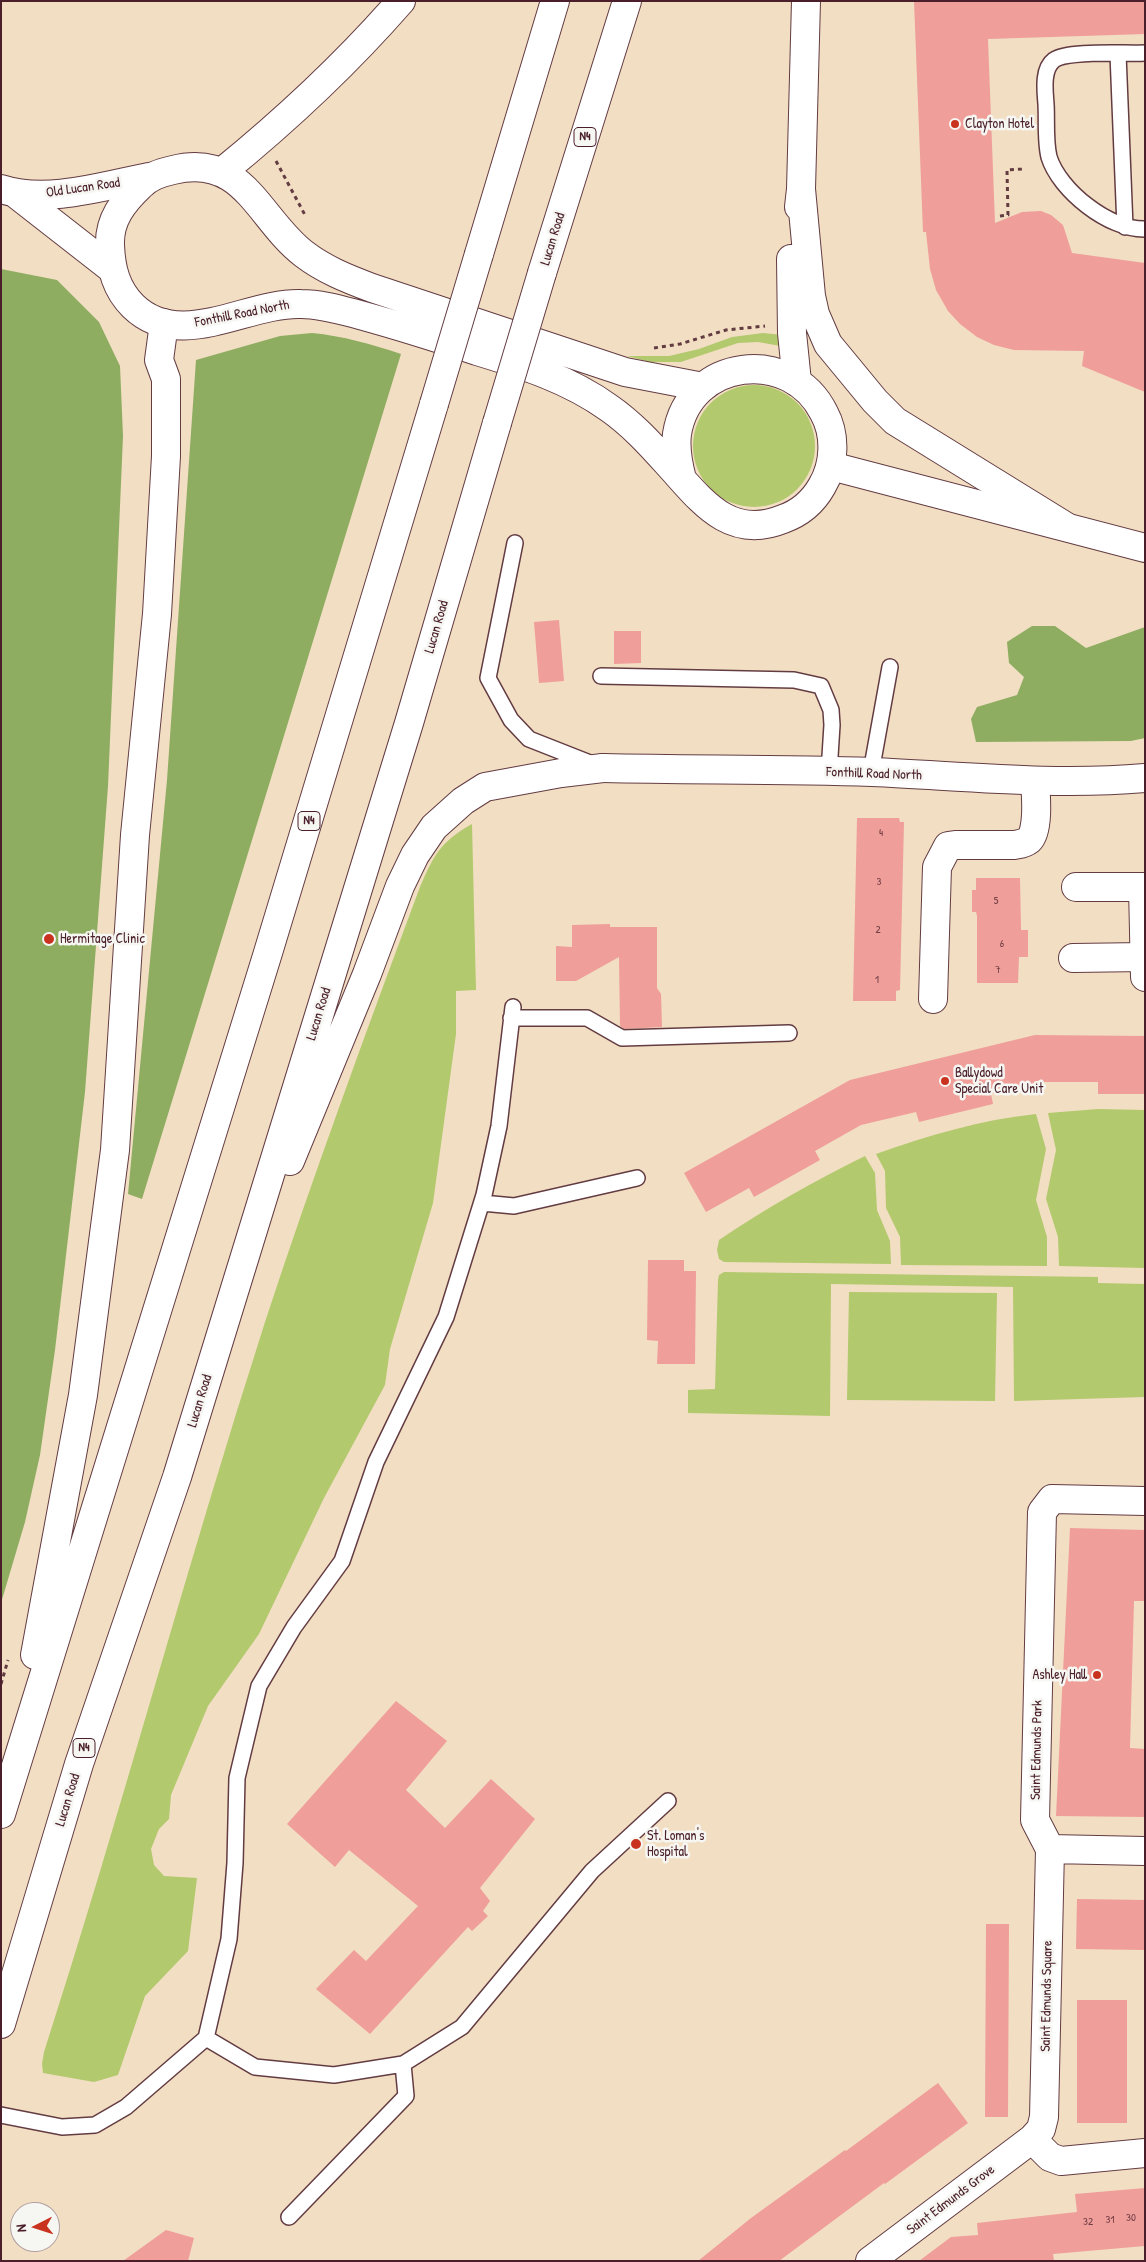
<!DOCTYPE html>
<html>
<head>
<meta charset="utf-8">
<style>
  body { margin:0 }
  #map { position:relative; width:1146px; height:2262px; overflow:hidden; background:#f2dec3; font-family:"Patrick Hand",sans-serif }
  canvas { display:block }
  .frame { position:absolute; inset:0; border:2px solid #4a1f2b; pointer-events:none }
  .north { position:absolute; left:10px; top:2202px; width:50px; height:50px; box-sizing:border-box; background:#f6f6f2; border:1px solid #b1a0a2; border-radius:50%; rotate:265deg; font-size:14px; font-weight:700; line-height:20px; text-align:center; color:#4a1f2b }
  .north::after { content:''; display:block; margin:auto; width:18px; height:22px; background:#c8321e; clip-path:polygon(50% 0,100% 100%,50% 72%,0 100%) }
</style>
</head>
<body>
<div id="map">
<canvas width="1146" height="2262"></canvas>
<div class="frame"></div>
<div class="north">N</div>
</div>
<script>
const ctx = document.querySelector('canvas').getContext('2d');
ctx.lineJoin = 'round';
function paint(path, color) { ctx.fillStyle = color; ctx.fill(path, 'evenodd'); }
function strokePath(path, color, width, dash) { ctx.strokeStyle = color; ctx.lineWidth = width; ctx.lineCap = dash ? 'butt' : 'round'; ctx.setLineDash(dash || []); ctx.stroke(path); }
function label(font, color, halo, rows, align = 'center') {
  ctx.font = font + ' "Patrick Hand",sans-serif'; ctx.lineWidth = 5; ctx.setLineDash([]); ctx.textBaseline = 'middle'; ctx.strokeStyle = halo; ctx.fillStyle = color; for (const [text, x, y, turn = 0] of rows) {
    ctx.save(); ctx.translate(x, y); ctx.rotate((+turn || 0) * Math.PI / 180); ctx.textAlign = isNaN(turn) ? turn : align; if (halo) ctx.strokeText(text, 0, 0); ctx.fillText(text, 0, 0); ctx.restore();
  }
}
paint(new Path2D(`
  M 763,333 L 783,335 L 786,347 L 758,342 L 738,343 L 681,362 L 650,362 L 627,356 L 669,356 L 699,349 L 732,337 Z
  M693 446a61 61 0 1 1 122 0a61 61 0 1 1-122 0Z
  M 472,824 L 476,990 L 456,991 L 456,1034 L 433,1203 L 390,1349 L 385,1385 L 324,1498 L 259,1634 L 208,1706 L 171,1795 L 169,1819 L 159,1829 L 151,1849 L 154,1865 L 164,1876 L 197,1878 L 188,1951 L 145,1996 L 118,2075 L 94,2082 L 43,2073 L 42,2064 L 44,2052 C 122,1810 187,1564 265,1322 C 313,1176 366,1032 420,887 C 434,855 440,842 472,824 Z
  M 1098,1109 L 1145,1110 L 1145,1268 L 1059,1266 L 1058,1237 L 1046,1199 L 1056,1150 L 1048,1113 Z
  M 1036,1114 L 1046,1149 L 1036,1200 L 1047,1237 L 1047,1266 L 901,1265 L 900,1237 L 886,1208 L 885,1171 L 876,1154 C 930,1135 980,1120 1036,1114 Z
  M 865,1156 L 875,1173 L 877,1210 L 890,1241 L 891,1264 L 724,1262 L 719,1259 L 717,1250 L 719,1240 C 766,1208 814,1181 865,1156 Z
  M 724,1272 L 1098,1277 L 1098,1283 L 1145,1284 L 1145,1397 L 1014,1401 L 1013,1287 L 831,1284 L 830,1416 L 688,1413 L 688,1390 L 715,1389 L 718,1280 L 719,1275 Z
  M 849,1292 L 997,1293 L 995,1401 L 847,1400 Z`), '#b3c96e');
paint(new Path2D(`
  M 1,269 L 57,280 L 99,322 L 120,366 L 123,436 L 108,786 L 85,1092 L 55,1350 L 40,1455 L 25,1522 L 1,1603 Z
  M 312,333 C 343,336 371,344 401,354 L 142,1199 L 128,1194 L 167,780 L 196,360 L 280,336 Z
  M 1032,626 L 1055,626 L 1086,648 L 1145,627 L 1145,738 L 1131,741 L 976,742 L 971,719 L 977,707 L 1017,695 L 1024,677 L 1009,663 L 1007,642 Z`), '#8ead61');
paint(new Path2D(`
  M 914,1 L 1145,1 L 1145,34 L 988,39 L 995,223 L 1022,212 L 1041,211 L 1051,215 L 1063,225 L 1072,253 L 1145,263 L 1145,392 L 1082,366 L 1084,351 L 1014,350 L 994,345 L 977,337 L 960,324 L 948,311 L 936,290 L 930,269 L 926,232 L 923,232 Z
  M 559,620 L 564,681 L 539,683 L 534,622 Z
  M 614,631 L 641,631 L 641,663 L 614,664 Z
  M 857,818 L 899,818 L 900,822 L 904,822 L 900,990 L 896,991 L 896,1001 L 853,1001 Z
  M 976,878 L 1020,878 L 1021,930 L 1028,930 L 1028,957 L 1019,957 L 1018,983 L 977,983 L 977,916 L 976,912 L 972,912 L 972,890 L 976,890 Z
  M 610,924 L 610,927 L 657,927 L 657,988 L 661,994 L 662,1027 L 624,1029 L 620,1026 L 619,957 L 576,981 L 556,981 L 556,946 L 572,947 L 572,925 Z
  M 1035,1035 L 1145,1036 L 1145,1094 L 1098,1094 L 1098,1082 L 1039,1082 L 991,1094 L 993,1104 L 919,1122 L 916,1112 L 861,1125 L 815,1151 L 820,1160 L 754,1197 L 749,1188 L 706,1212 L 684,1173 L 850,1080 Z
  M 648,1260 L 684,1260 L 684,1271 L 696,1271 L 695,1364 L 657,1364 L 658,1341 L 647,1340 Z
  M 1070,1528 L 1145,1530 L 1145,1601 L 1134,1601 L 1130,1748 L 1145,1749 L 1145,1817 L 1056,1816 Z
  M 396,1701 L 447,1741 L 406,1790 L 445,1828 L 491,1779 L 535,1819 L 480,1888 L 490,1901 L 483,1911 L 488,1916 L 472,1931 L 468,1927 L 370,2034 L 316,1989 L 354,1950 L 366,1961 L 418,1906 L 349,1850 L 335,1867 L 287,1824 Z
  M 1077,1899 L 1145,1900 L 1145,1950 L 1076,1949 Z
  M 986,1924 L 1009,1924 L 1008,2117 L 985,2117 Z
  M 1077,2000 L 1127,2000 L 1127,2123 L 1077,2123 Z
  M 938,2083 L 968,2123 L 885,2184 L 884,2183 L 779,2261 L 698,2261 L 751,2218 L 845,2150 L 846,2151 Z
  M 1145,2188 L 1145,2246 L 1053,2254 L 1054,2261 L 919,2261 L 951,2237 L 978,2235 L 977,2223 L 1077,2212 L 1075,2194 Z
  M 166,2230 L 194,2238 L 188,2261 L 123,2261 Z`), '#ef9e99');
const service = new Path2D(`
  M 1145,53 C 1125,54 1068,50 1054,60 C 1042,69 1045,91 1046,104 C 1047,120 1045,141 1049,157 C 1059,190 1109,230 1145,229
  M 1118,54 L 1125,227
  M 515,543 L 488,678 L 511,720 L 529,739 L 595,765
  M 601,676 L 794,680 L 821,686 L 831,710 L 832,725 L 829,772
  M 871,772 L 890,667
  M 511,1018 L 587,1018 L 622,1038 L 789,1033
  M 482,1203 L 514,1206 L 637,1178
  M 206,2038 L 255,2067 L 334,2075 L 403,2064 L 462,2027 L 592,1871 L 668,1801
  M 1,2115 L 62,2127 L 95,2125 L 126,2107 L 206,2038 L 229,1939 L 235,1863 L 237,1778 L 259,1686 L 294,1627 L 342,1561 L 376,1462 L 446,1317 L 484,1195 L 499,1126 L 513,1007
  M 289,2217 L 406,2096 L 403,2064`);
const minor = new Path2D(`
  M 1,189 C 47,204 103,186 149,177
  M 16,194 L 112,269
  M 1076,887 L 1143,887 L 1145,977
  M 1073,958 L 1144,957
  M 933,999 L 937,867 L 948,846 L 955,845 L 1014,845 C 1019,844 1024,844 1029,840 C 1039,831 1036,795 1035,781
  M 1145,1501 L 1052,1499 L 1042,1512 L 1035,1820 L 1050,1849 L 1145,1851
  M 1032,2139 L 1050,2157 L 1061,2161 L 1145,2153
  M 870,2261 L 1032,2139 L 1041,2129 L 1044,2117 L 1050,1849`);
const secondary = new Path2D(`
  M 831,466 L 1145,548
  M 682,479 C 678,464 675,450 677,434 C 689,358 791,346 824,413 C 836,435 835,464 822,486 C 813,502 800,513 783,519 C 729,541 701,500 669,465 C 650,444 632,424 609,408 C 569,379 523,365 477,351 C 438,338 400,326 360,315 C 341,310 321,304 301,304 C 247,302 180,352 133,306 C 116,289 111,269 110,245 C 109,220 123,202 140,186 C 150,176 160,173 173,170 C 244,152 259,220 304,254 C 325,270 348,279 372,288 L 625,372 L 703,387
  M 603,768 C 693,770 783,769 872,772 C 963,776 1054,786 1145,778`);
const trunk = new Path2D(`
  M 222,172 C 286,120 346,64 401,1
  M 801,189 L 811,296 L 815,314 L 828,344 L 875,401 L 895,421 L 1065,526
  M 799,207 L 801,189 L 806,1
  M 479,254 L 555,1
  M 791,259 L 792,333 L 797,382
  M 542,273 L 627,1
  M 290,1161 L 367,974 L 400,886 L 415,855 L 434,827 L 463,801 L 485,787 L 561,773 L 603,768
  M 35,1655 L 83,1395 L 115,1150 L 135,835 L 157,614 L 166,456 L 166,379 L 159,360 L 164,323
  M 1,1814 L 267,956 L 434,404
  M 1,2024 L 79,1764 L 177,1477 L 409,723 L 497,423`);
strokePath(service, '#633c42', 18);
strokePath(minor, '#633c42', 30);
strokePath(secondary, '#633c42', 30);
strokePath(trunk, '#633c42', 30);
strokePath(new Path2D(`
  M 276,161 L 305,215
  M 1000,216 L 1008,215 L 1007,170 L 1024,169
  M 654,348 L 680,344 L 726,330 L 765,326
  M 1,1684 L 8,1660`), '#633c42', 3, [4, 4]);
strokePath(service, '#fff', 15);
strokePath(minor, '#fff', 28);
strokePath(secondary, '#fff', 28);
strokePath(trunk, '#fff', 28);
const trunkBridge = new Path2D(`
  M 434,404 L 479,254
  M 497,423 L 542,273`);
strokePath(trunkBridge, '#633c42', 30, []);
strokePath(trunkBridge, '#fff', 28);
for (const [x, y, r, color] of [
  [955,124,5,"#c8321e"],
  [49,939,6,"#c8321e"],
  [945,1081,5,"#c8321e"],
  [1097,1675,5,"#c8321e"],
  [636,1844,6,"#c8321e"]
]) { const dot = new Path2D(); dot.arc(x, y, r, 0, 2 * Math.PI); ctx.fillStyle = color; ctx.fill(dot); strokePath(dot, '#f6f6f2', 2); }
label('11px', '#733f46', null, [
  ["4",881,833],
  ["3",879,882],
  ["5",996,901],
  ["2",878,930],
  ["6",1002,944],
  ["7",998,970],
  ["1",877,980],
  ["30",1131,2218],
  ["31",1110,2220],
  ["32",1088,2222]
]);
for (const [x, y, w] of [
  [585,137,22],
  [309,821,22],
  [84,1748,22]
]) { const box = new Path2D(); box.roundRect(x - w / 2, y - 9.5, w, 19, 4); ctx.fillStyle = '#f6f6f2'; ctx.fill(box); strokePath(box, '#4a1f2b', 1); }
label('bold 12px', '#4a1f2b', null, [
  ["N4",585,137],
  ["N4",309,821],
  ["N4",84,1748]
]);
label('14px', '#4a1f2b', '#f6f6f2', [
  ["Clayton Hotel",965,124],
  ["Hermitage Clinic",60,939],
  ["Ballydowd",955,1073],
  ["Special Care Unit",955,1089],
  ["Ashley Hall",1087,1675,"right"],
  ["St. Loman's",647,1836],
  ["Hospital",647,1852]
], 'left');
label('14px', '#4a1f2b', '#f6f6f2', [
  ["Old Lucan Road",83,188,-8],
  ["Lucan Road",553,239,-73],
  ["Fonthill Road North",242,314,-11],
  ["Lucan Road",437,627,-74],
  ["Fonthill Road North",874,774,2],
  ["Lucan Road",319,1014,-73],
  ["Lucan Road",200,1401,-73],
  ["Saint Edmunds Park",1037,1750,-89],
  ["Lucan Road",68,1800,-73],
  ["Saint Edmunds Square",1047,1996,-89],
  ["Saint Edmunds Grove",951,2200,-37]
]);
</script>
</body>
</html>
